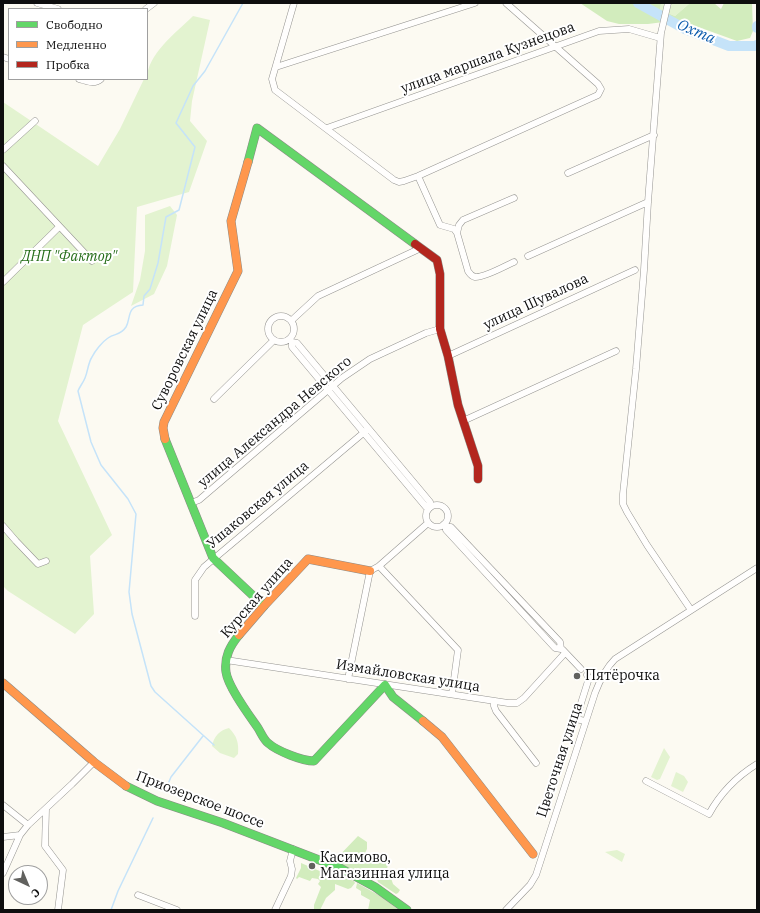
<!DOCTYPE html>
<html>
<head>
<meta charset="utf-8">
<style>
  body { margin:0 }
  #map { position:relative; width:760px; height:913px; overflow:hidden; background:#fcfaf2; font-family:"IBM Plex Serif",serif }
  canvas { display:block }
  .frame { position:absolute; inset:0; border:4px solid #0e0e0e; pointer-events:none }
  .legend { position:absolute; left:8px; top:8px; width:140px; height:72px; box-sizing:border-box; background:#fff; border:1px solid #9f9f9f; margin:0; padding:5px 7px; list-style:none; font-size:12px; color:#0e0e0e }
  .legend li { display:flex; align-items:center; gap:8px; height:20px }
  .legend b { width:20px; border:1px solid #9f9f9f }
  .north { position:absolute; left:8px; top:865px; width:40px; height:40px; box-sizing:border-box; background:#fff; border:1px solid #9f9f9f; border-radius:50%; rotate:136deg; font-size:11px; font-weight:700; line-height:16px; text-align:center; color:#0e0e0e }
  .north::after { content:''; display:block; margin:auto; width:14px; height:18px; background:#61615e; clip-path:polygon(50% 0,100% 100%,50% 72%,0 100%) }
</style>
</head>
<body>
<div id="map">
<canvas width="760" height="913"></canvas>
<div class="frame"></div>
<ul class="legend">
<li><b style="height:5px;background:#63d668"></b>Свободно</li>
<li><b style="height:5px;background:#ff974d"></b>Медленно</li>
<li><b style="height:5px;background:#b3261e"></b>Пробка</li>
</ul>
<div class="north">С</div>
</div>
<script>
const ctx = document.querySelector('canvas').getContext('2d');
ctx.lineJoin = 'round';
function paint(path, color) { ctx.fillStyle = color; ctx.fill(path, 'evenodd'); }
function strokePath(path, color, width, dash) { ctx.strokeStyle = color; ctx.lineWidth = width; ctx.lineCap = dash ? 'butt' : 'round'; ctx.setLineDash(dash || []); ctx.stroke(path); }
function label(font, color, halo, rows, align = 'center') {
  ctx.font = font + ' "IBM Plex Serif",serif'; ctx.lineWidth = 4; ctx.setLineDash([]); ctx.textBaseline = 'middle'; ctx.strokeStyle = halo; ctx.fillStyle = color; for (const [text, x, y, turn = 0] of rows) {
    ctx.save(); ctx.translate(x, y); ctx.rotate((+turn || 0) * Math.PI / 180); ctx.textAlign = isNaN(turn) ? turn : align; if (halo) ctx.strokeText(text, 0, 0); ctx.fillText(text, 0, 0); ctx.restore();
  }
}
paint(new Path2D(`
  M 661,3 L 690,3 L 675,16 L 660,10 Z
  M 193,16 L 210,20 L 192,101 L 190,121 L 207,141 L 189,192 L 137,207 L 133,292 L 83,325 L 58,421 L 112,535 L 90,556 L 94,614 L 75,634 L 8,591 L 3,586 L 3,102 L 98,166 L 120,129 L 144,79 L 147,79 C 147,54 176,33 193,16 Z
  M 170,206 L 177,215 L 167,266 L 154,294 L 131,306 L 140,280 L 145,251 L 145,215 Z
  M 229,728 C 237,736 239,743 238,754 L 234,758 L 220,753 L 212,746 C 214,736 220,730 229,728 Z
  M 664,748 L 670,757 L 660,779 L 657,780 L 651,777 Z
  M 676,772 L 684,776 L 688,782 L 683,792 L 671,786 Z
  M 617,850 L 625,854 L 622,862 L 605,852 Z`), '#e3f3d0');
paint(new Path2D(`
  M 580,3 L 661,3 L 660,10 L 675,16 L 690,3 L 714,3 L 721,9 L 724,3 L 752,3 L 753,31 L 750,38 L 737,41 L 679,20 L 648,24 L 619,24 L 607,21 Z
  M 358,836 L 367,842 L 367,849 L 365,853 L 366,856 L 365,861 L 373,862 L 380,857 L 387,858 C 390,869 384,870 385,878 L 391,878 L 393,884 L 400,890 L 398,893 L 396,894 L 378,882 L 375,873 L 371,870 L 368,871 L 365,875 L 334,861 Z
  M 301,863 L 322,872 L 327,872 L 354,881 L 355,883 L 351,888 L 348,889 L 335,884 L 335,890 L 326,898 L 320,910 L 314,910 L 314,905 L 321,887 L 318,884 L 320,881 L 318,879 L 312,878 L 310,881 L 299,877 L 297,879 L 296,878 L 301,868 Z
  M 357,883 L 382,897 L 399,910 L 368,910 L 370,900 L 361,895 L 361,891 L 356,888 Z`), '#d2ecbd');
strokePath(new Path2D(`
  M 214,745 L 155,692 L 151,686 L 132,614 L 129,592 L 136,514 L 128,499 L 101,465 L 91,442 L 78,391 C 80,386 83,383 85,378 C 88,371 88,363 92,357 C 95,351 102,342 108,338 C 115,333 120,336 126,327 C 131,319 126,306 143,305 L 144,296 L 150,289 L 158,263 L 166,217 L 179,210 L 195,147 L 176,123 L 193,86 L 205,71 L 243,3
  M 165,791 L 171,777 L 203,736
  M 111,910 L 118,891 L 153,818`), '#c5e3f9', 1.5);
strokePath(new Path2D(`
  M 638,3 L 685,29 L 729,46 L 756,46 L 757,45
  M 757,26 L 757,28`), '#c5e3f9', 10);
const street = new Path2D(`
  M 37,3 L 58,9
  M 294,3 L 272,79 L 275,90 L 394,180 L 399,182 L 404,181 L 418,176 L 598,95 L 601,89 L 598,84 L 506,3
  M 668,3 L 661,33 L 648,202 L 644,270 L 636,369 L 623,494 L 623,504 L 627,512 L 647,545 L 691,610
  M 146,9 L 154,3
  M 3,57 L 9,59
  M 276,67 L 475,3
  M 79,79 C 87,81 94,85 101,79
  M 327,128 L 599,31 L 629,29 L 660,38
  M 3,150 L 35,121
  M 3,166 L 92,261
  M 568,173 L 654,135
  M 418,176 L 440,225 L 454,229 L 457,233
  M 528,256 L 648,202
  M 514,262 C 505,266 484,278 475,277 C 471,276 470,274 468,271 L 457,233 L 459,225 L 463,220 L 514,198
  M 3,282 L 59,227
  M268 329a13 13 0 1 1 26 0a13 13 0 1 1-26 0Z
  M 292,320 L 318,296 L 421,248
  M 289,339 L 292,342 L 297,343 L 430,502 L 428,506
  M 292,342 L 292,347 L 426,507 L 428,506 L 429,508
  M 448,356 L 635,270
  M 214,399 L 274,340
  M 463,421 L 616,351
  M 191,503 L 199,500 L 342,378 L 370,359 L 426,333 L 440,329
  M426 516a11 11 0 1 1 22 0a11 11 0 1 1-22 0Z
  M 444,524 L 446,527 L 446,530 L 555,648 L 561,649
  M 3,526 L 16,541 L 38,564 L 46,561
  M 446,527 L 451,527 L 560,642 L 561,649
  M 379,566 L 458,650 L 452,694
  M 195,616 L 195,580 L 204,567 L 368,429
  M 563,650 L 581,669
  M 226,660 L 508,703 L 517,703 L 524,698 L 565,653
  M 348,679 L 370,571 L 379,566 L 428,523
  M 494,701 L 494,706 L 496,711 L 536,763
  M 585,721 L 576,719 L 589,678 L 587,675
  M 646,781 L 709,814 C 721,792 736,777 757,764
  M 3,805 L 28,825
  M 46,809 L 45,846 L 63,870 L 58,910
  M 3,837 L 20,835 L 28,825 L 72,784 L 94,762
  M 3,873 L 20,835
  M 138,895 L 177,910
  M 275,910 L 291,876 L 292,869 L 290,861 L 293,849
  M 506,910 L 530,885 L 536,875 L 595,693 C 600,680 605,669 615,659 L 757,568`);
const fast = new Path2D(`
  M 248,162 L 257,128 L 415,244
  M 165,439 L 213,558 L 264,606
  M 239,635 C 230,646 224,657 226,672 C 228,687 249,715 258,728 C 261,733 264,740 268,743 C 277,751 302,761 314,761 L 385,685 L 393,697 L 423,721
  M 126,786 L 157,801 L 223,823 L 340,868 L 375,887 L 407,910`);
const slow = new Path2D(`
  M 165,439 L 163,428 L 164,422 L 238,271 L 231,221 L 248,162
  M 239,635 L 264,606 L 308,559 L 370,571
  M 3,683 L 94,762 L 126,786
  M 423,721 L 442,737 L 533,854`);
const jam = new Path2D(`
  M 415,244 L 437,260 L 440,274 L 440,329 L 448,356 L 458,405 L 478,466 L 478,479`);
strokePath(street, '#959491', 7);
strokePath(fast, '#8c8b87', 9);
strokePath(slow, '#8c8b87', 9);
strokePath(jam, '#8c8b87', 9);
strokePath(street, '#fffefd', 6);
strokePath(fast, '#63d668', 8);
strokePath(slow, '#ff974d', 8);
strokePath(jam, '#b3261e', 8);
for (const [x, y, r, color] of [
  [577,676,4,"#61615e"],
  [312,866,4,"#61615e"]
]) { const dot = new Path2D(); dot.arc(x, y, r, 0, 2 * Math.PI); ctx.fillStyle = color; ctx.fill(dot); strokePath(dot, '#fff', 1.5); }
label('14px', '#0e0e0e', '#fff', [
  ["улица маршала Кузнецова",488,58,-20],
  ["улица Шувалова",536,302,-25],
  ["Суворовская улица",185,350,-64],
  ["улица Александра Невского",275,422,-40],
  ["Ушаковская улица",258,505,-40],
  ["Курская улица",257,598,-49],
  ["Измайловская улица",408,676,9],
  ["Цветочная улица",560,760,-72],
  ["Приозерское шоссе",200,800,21]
]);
label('italic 14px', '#236c17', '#fff', [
  ["ДНП \"Фактор\"",69,257]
]);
label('14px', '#0e0e0e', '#fff', [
  ["Пятёрочка",585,676],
  ["Касимово,",320,858],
  ["Магазинная улица",320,874]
], 'left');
label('italic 15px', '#0a5aac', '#fff', [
  ["Охта",696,32,23]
]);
</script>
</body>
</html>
